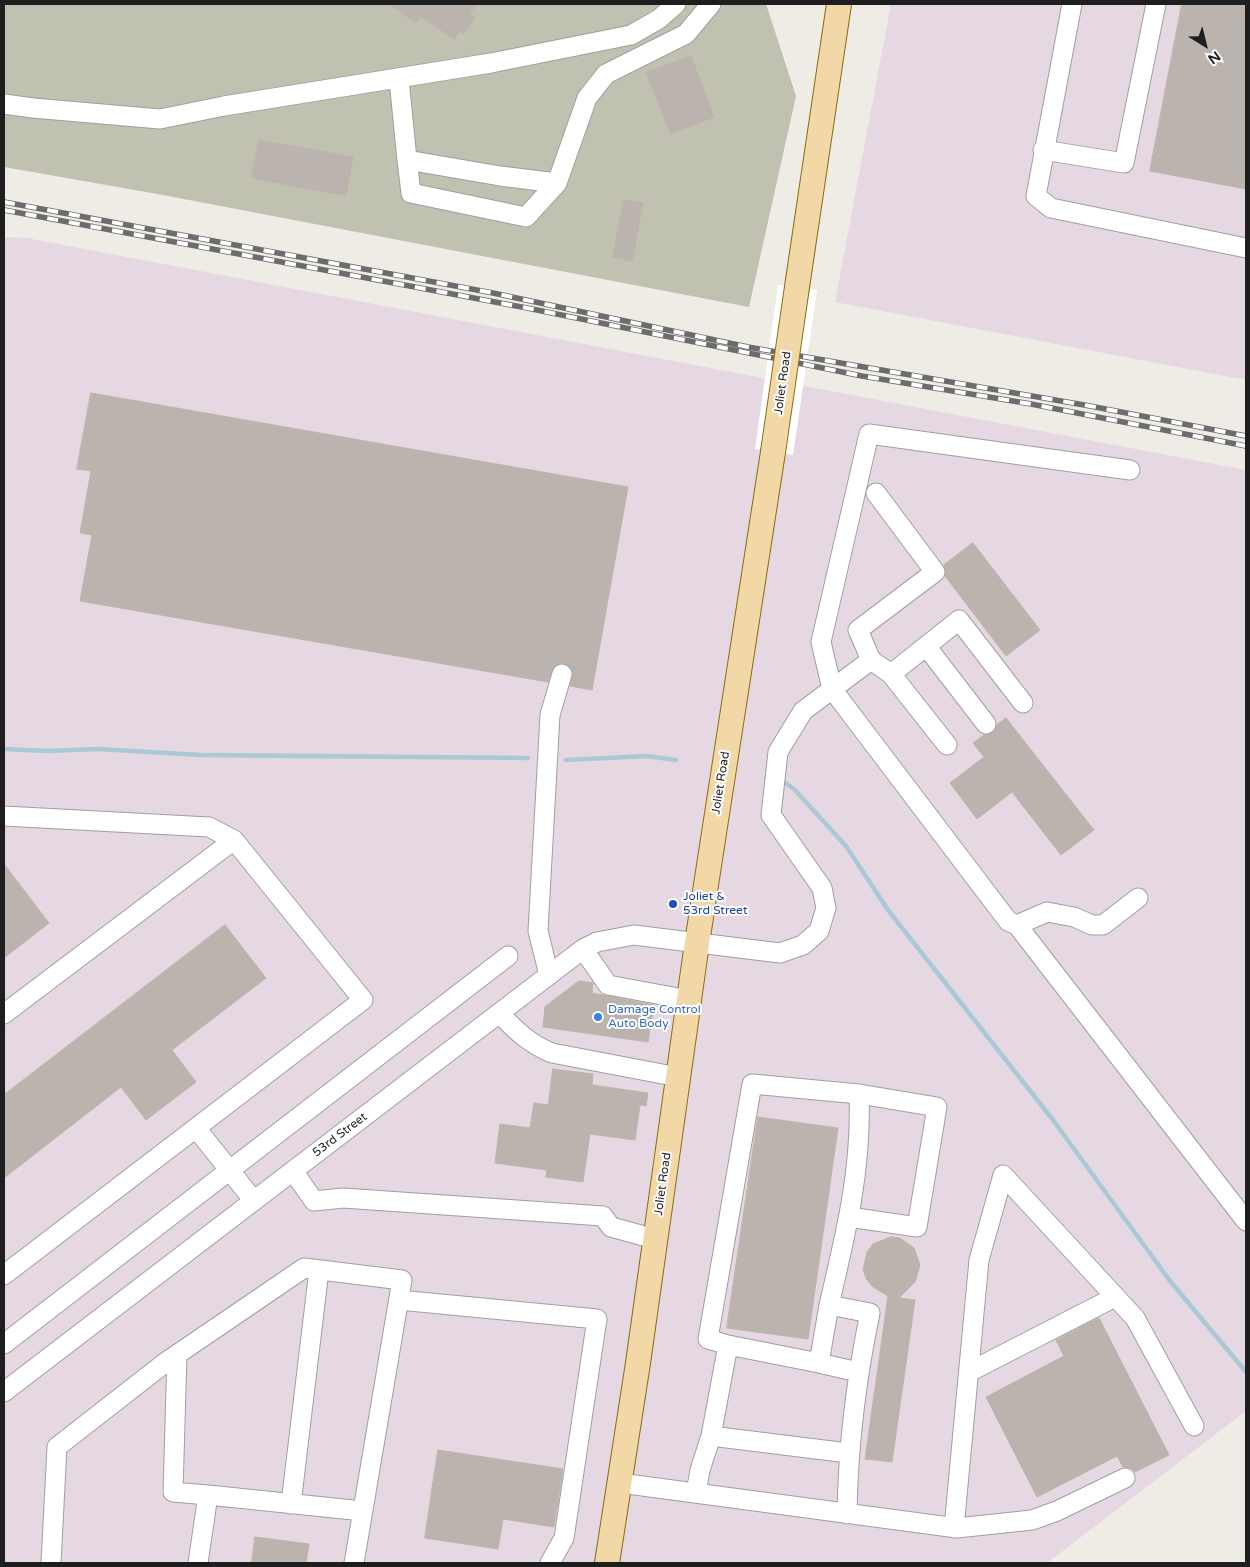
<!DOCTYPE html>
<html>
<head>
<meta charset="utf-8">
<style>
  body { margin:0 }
  #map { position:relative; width:1250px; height:1567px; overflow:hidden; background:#eeece5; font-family:"Varela Round",sans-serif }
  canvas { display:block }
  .frame { position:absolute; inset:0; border:5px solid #1e1e1e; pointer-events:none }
  .north { position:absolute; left:1180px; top:20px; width:50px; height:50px; -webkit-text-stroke:4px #fff; paint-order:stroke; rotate:144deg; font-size:14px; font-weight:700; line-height:20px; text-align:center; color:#1e1e1e }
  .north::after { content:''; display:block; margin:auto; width:18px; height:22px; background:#1e1e1e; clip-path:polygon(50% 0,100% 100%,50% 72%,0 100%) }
</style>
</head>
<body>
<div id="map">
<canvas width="1250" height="1567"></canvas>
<div class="frame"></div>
<div class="north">N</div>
</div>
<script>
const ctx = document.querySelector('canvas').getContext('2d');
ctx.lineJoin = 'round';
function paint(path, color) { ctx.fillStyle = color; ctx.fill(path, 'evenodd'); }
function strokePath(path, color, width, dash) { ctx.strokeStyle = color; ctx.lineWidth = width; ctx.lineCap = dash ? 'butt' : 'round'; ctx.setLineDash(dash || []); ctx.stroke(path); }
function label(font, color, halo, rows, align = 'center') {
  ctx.font = font + ' "Varela Round",sans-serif'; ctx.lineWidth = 4; ctx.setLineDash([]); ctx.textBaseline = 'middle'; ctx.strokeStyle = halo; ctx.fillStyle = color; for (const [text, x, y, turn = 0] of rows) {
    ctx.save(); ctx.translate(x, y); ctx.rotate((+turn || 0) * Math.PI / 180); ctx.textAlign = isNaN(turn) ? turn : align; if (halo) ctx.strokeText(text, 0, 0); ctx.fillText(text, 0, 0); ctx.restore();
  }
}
paint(new Path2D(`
  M 891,4 L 1246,4 L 1246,380 L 835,302 Z
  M 4,237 L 27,238 L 1246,470 L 1246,1411 L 1047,1563 L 4,1563 Z`), '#e6d8e2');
paint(new Path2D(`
  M 4,4 L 766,4 L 796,96 L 749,307 L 163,195 L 4,167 Z`), '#c0c1b1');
paint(new Path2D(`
  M 778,285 L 817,290 L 793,455 L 755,449 Z`), '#fff');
strokePath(new Path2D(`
  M 4,749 L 48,751 L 99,749 L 201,755 L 528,758
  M 566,760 L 647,756 L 676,760
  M 783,781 L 794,789 L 846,846 L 888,910 L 1053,1120 L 1170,1281 L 1246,1372`), '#aac9d7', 4.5);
const building = new Path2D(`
  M 390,4 L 477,4 L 469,14 L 475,18 L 463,34 L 460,31 L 454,39 L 421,16 L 416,23 Z
  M 1182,4 L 1246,4 L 1246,189 L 1150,171 Z
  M 691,56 L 714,117 L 671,134 L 646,73 Z
  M 259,140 L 353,157 L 346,196 L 252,178 Z
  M 624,200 L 643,203 L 632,261 L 613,257 Z
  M 91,393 L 628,487 L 592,690 L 570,686 L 573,672 L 565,663 L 554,666 L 548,682 L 80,601 L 92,535 L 80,533 L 91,471 L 77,469 Z
  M 973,543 L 1040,630 L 1006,656 L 945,576 L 944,565 Z
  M 1006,718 L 1094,830 L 1061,855 L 1012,792 L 977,819 L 950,783 L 984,757 L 973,743 L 984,735 L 993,733 L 997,725 Z
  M 4,864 L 49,923 L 4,958 Z
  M 225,925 L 266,978 L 172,1050 L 196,1082 L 146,1120 L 121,1087 L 4,1178 L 4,1095 Z
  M 579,981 L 593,983 L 592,993 L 654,1005 L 648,1042 L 543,1027 L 545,1007 Z
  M 553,1069 L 593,1074 L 592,1085 L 648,1093 L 646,1106 L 640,1105 L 635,1140 L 590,1134 L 583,1182 L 546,1177 L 547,1170 L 495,1163 L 500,1124 L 530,1128 L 534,1103 L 548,1105 Z
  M 758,1117 L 838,1128 L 808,1339 L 727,1328 Z
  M 891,1237 L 900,1238 L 914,1248 L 920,1265 L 915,1282 L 899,1298 L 915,1300 L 892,1462 L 865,1459 L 888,1296 L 873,1287 L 867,1280 L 863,1270 L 867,1252 L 873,1244 Z
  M 1099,1318 L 1169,1455 L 1135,1472 L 1131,1468 L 1123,1467 L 1117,1456 L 1037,1497 L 986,1397 L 1064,1356 L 1056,1340 Z
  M 438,1450 L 563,1469 L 554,1527 L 503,1519 L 498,1549 L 425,1538 Z
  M 255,1537 L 309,1544 L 306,1563 L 252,1563 Z`);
paint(building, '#bbb4ae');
strokePath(building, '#beb4a9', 1);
const minor = new Path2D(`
  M 1072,4 L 1036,196 L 1051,208 L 1246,248
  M 399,79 L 407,160 L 500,176 L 557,183 L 587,98 L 606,74 L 686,34 L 711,4
  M 4,104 L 33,108 L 160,119 L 224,106 L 491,63 L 631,35 L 659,19 L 676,4
  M 1043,150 L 1124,163 L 1156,4
  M 407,160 L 411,193 L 526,217 L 557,183
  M 1130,470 L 869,434 L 821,642 L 832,689 L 1008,921 L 1017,925 L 1047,912 L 1074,917 L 1092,925 L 1103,925 L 1138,898
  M 926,646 L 986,724
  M 871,660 L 891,674 L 959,620 L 1023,703
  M 891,674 L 947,745
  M 4,816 L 209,827 L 234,840
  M 1017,925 L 1246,1221
  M 583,949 L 608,985 L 689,1000
  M 549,975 L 538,931 L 550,715 L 562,674
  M 499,1013 C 516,1031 530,1044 552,1053 L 678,1077
  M 4,1014 L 234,840 L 363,1000 L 4,1275
  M 196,1128 L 254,1201
  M 293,1171 L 314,1201 L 343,1198 L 603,1216 L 611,1227 L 655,1239
  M 849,1217 L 917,1227 L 937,1107 L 859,1094
  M 399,1300 L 597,1319 L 564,1538 L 550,1563
  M 4,1344 L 508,956
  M 728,1345 L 708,1339 L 752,1084 L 859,1094 C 862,1168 846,1233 829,1305
  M 177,1355 L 173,1492 L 208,1495
  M 969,1372 L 1115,1297
  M 4,1392 L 583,949 L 597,942 L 634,935 L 780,953 L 803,945 L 819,931 L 826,908 L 822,888 L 771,815 L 778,752 L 803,711 L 871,660 L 858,630 L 935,572 L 876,493
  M 711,1436 L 848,1453
  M 620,1483 L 957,1528 L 1032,1520 L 1057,1511 L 1125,1478
  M 696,1493 L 700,1470 L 711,1436 L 728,1345 L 819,1363
  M 291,1504 L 319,1270
  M 847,1514 C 848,1446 856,1380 870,1313 L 829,1305 L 819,1363 L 858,1372
  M 954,1528 L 979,1260 L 1003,1175 L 1135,1318 L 1194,1426
  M 51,1563 L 57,1447 L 166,1362 L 304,1268 L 402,1280 L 354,1563
  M 198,1563 L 208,1495 L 363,1511`);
const major = new Path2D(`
  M 797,287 L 839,4
  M 607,1563 L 638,1363 L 697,943 L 773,452`);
strokePath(minor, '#9f9f9f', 21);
strokePath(major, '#896c0f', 26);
strokePath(minor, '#fff', 19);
strokePath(major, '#f2d8a6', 24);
const rail = new Path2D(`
  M 4,202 L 493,293 L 748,347 L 1090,406 L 1246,436
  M 4,210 L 527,308 L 862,376 L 1031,404 L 1246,446`);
strokePath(rail, '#6c6c6c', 5.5);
strokePath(rail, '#fff', 4, [11]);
const majorBridge = new Path2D(`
  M 773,452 L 797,287`);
strokePath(majorBridge, '#896c0f', 26, []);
strokePath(majorBridge, '#f2d8a6', 24);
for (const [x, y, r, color] of [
  [673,904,5,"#1a4fb4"],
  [598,1017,5,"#3f7fe0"]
]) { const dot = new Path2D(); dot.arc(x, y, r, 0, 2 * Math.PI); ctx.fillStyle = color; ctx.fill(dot); strokePath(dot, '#fff', 2); }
label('12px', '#1e1e1e', '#fff', [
  ["Joliet Road",783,383,-82],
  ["Joliet Road",721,783,-81],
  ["53rd Street",340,1135,-37],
  ["Joliet Road",663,1184,-82]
]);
label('12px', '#164399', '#fff', [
  ["Joliet &",683,897],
  ["53rd Street",683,911]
], 'left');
label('12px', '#366cbe', '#fff', [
  ["Damage Control",608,1010],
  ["Auto Body",608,1024]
], 'left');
</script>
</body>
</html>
